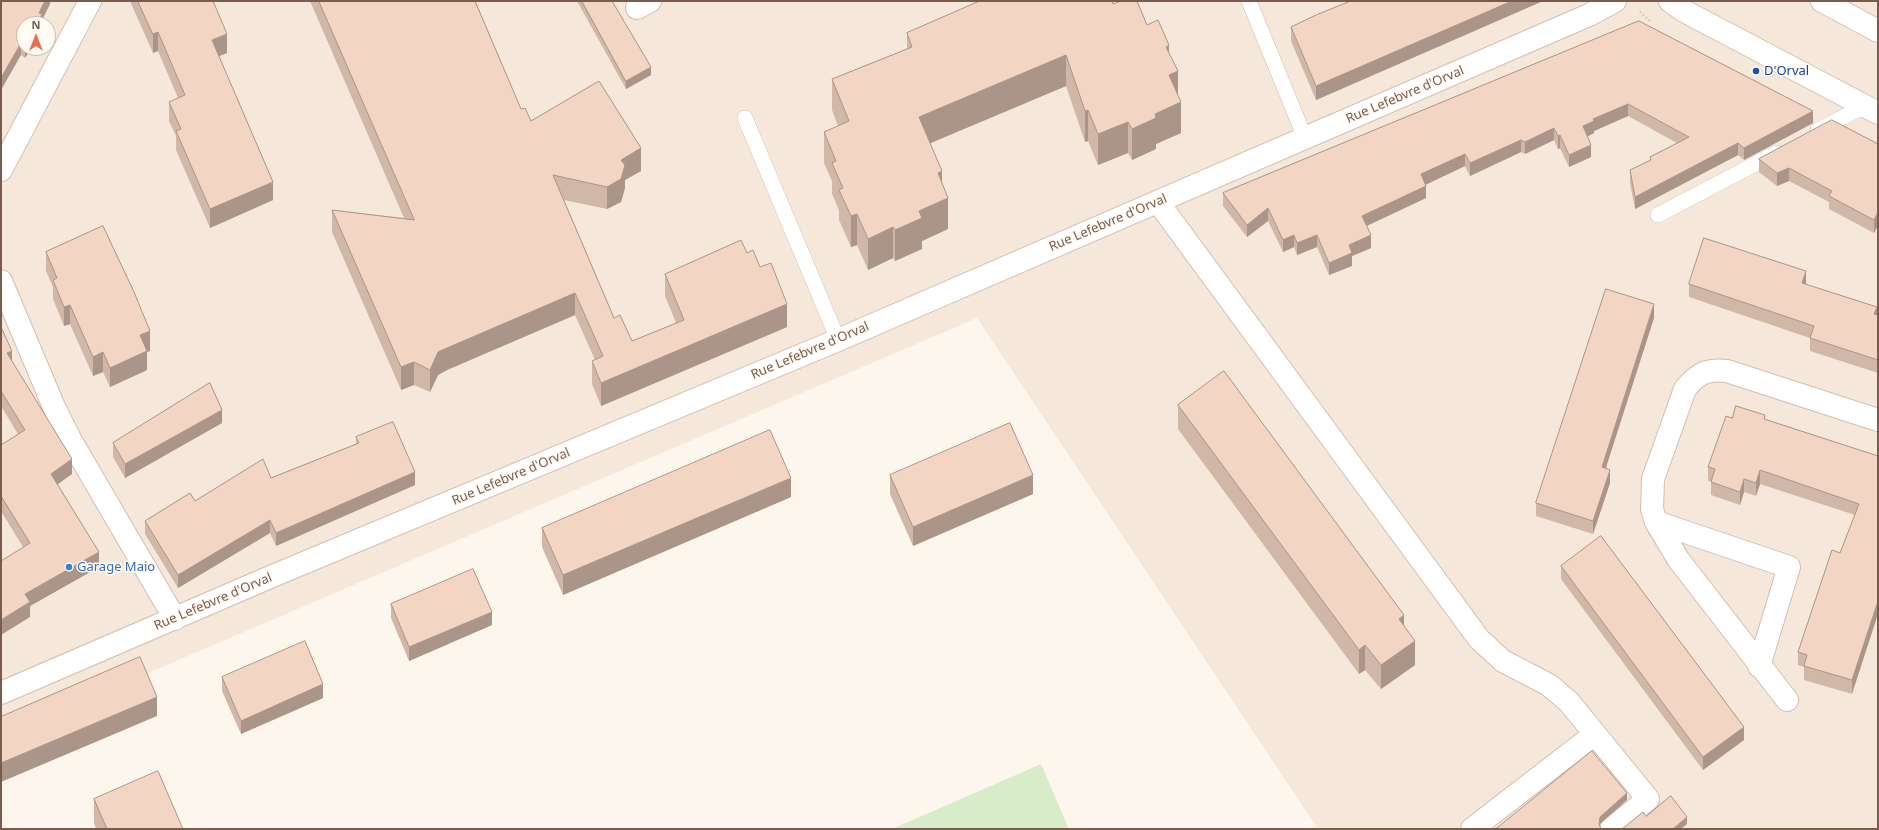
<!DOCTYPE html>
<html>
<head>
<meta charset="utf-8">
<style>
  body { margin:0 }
  #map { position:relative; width:1879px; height:830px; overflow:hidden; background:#fdf6ec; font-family:"Noto Sans",sans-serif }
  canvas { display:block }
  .frame { position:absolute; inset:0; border:2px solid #7a5c4d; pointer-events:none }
  .north { position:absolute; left:16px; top:16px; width:40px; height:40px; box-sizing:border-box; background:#fffaf3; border:1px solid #cabbb1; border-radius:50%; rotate:0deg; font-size:11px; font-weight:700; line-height:16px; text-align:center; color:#7a5c4d }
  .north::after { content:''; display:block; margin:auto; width:14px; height:18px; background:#e76f51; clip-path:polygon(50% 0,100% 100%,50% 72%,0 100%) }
</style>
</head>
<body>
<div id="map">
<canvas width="1879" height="830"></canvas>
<div class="frame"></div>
<div class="north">N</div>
</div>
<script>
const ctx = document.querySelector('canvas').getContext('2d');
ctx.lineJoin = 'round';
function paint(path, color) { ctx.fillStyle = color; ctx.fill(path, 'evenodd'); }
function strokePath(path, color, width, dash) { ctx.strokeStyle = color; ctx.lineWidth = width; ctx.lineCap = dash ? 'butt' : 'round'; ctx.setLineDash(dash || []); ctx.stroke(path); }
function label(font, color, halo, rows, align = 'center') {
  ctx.font = font + ' "Noto Sans",sans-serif'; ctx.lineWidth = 3; ctx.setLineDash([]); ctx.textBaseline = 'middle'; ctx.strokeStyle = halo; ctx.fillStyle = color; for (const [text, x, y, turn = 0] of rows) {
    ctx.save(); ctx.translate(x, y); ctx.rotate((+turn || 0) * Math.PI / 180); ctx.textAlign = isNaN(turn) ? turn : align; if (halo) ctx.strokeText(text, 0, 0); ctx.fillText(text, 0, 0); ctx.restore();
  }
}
paint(new Path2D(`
  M 1,1 L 1878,1 L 1878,829 L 1318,829 L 977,318 L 1,736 ZM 24,24 L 48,24 L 48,48 L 24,48 Z`), '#f5e8da');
paint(new Path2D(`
  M 1041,764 L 1069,829 L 892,829 Z`), '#d8ecc9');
const lane = new Path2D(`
  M 1249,1 L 1305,138
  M 745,118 L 838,340
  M 1818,130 L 1865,106
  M 1658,215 L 1776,153`);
const street = new Path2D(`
  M 637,8 L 650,1
  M 1,170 L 90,1
  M 1158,202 L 1479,639 L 1503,661 L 1549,685 L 1569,702 L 1648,799 L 1611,829
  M 1,281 L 54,407 L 70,439 L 175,619
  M 1656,522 L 1789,567 L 1759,666
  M 1,693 L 275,575 L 838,340 L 1589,15 L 1615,1
  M 1787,700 L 1678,559 L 1656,522 L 1652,509 L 1653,479 L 1685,389 C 1698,373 1707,369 1727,371 L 1878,420
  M 1472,829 L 1595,734`);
const secondary = new Path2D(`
  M 1670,1 L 1684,11 L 1878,113
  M 1822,1 L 1878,31`);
strokePath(lane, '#d1beb0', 16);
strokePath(street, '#d1beb0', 24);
strokePath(secondary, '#d6c0b0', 24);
strokePath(new Path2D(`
  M 1640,12 L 1650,21`), '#d9b8a5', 2.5, [1, 3]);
strokePath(lane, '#fff', 15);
strokePath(street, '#fff', 22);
strokePath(secondary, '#fff', 22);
paint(new Path2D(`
  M 1,1 L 50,1 L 50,4 L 42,20 L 42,24 L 24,24 L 24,48 L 31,48 L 25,58 L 21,55 Z
  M 130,1 L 213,1 L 227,53 L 219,56 L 273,200 L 210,228 L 176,150 L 176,136 L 169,121 L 169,102 L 178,98 L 158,51 L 153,53 Z
  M 310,1 L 475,1 L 521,109 L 531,121 L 641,171 L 625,180 L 625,188 L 621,202 L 607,209 L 564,200 L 614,318 L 632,341 L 676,323 L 665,296 L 665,274 L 747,253 L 787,327 L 601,406 L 592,384 L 592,361 L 595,360 L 575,315 L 447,370 L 438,375 L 430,392 L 414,385 L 401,390 L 332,232 L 332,210 L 404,218 Z
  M 577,1 L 612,1 L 651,75 L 626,89 Z
  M 1351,1 L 1543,1 L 1316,100 L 1291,41 L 1291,27 Z
  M 1017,2 L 1113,4 L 1147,25 L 1169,53 L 1178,94 L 1181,133 L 1156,144 L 1156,149 L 1132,160 L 1128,153 L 1098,165 L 1088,141 L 1085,142 L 1066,86 L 930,143 L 942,183 L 948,229 L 922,241 L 922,249 L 895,261 L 893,258 L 868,270 L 857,245 L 851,247 L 839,220 L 839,210 L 832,194 L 832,181 L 824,163 L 824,132 L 838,126 L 832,110 L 832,79 L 907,49 L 907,33 Z
  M 1639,21 L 1813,123 L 1744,160 L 1738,155 L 1635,209 L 1630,183 L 1630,170 L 1650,161 L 1650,157 L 1677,143 L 1628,116 L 1594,131 L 1594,133 L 1587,136 L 1591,157 L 1569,167 L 1560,148 L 1558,149 L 1554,140 L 1525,154 L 1521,152 L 1470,176 L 1465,166 L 1426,184 L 1426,198 L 1367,226 L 1371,248 L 1352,256 L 1352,266 L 1329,275 L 1317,247 L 1297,255 L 1294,247 L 1283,252 L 1268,221 L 1247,237 L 1223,206 L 1223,193 Z
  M 1878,144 L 1874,233 L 1829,209 L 1829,202 L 1789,181 L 1777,186 L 1759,172 L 1759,159 Z
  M 46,252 L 150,351 L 147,352 L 147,370 L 110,387 L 103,372 L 93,376 L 70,324 L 64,326 L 53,299 L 53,287 L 46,271 Z
  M 1689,284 L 1806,284 L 1878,315 L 1878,373 L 1810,351 L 1810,338 L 1689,297 Z
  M 1654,318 L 1605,468 L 1610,483 L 1593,534 L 1536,516 L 1536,503 Z
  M 1,327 L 12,361 L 72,474 L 57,484 L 99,567 L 30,606 L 30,617 L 23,547 L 1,511 L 1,445 L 18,434 L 1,406 Z
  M 1178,405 L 1404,626 L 1415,665 L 1381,689 L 1365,670 L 1359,674 L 1178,429 Z
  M 1732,418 L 1765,419 L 1878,456 L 1852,694 L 1804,680 L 1804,667 L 1798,665 L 1798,652 L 1840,553 L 1855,515 L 1760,484 L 1756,496 L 1744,492 L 1740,505 L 1711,495 L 1711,481 L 1708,481 L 1708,467 Z
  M 222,423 L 125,478 L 113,457 L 113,443 Z
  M 356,437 L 415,485 L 276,546 L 270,533 L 178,588 L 145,534 L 145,521 L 195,501 L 271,478 L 356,444 Z
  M 890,475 L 1033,494 L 913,546 L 890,494 Z
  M 791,497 L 563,595 L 542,547 L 542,528 Z
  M 1561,566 L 1744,740 L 1703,770 L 1561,579 Z
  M 391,604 L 492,625 L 409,661 L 391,618 Z
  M 222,677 L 323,698 L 241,734 L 222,691 Z
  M 94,799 L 183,829 L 96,829 L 94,823 Z`), '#d1b7a8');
paint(new Path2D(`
  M 44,1 L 50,1 L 50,4 L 42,20 L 42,24 L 37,24 L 39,13 Z
  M 1512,1 L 1543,1 L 1316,100 L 1316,86 Z
  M 158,32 L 158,51 L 153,53 L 153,34 Z
  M 227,34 L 227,53 L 212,59 L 212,40 Z
  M 21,43 L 21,55 L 1,90 L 1,78 Z
  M 1169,45 L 1169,75 L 1178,71 L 1178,102 L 1169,106 L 1166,47 Z
  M 25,48 L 31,48 L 25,58 Z
  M 1066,55 L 1066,86 L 919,148 L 919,117 Z
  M 651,67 L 651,75 L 626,89 L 626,81 Z
  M 1181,102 L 1181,133 L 1156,144 L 1156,149 L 1132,160 L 1132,129 L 1155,114 Z
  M 1628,104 L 1628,116 L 1594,131 L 1594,133 L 1583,139 L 1583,126 L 1593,119 Z
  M 1088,110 L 1088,141 L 1085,142 L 1085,111 Z
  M 1813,111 L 1813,123 L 1744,160 L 1744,148 Z
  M 1128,122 L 1128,153 L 1098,165 L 1098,134 Z
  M 1554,128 L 1554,140 L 1525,154 L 1525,142 Z
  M 1560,135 L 1560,148 L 1558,149 L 1558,136 Z
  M 1521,140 L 1521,152 L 1470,176 L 1470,163 Z
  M 1738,143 L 1738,155 L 1635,209 L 1635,197 Z
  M 1591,145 L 1591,157 L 1569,167 L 1569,155 Z
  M 641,148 L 641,171 L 625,180 L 625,188 L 621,202 L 607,209 L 607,187 L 621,160 Z
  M 1465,154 L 1465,166 L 1421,187 L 1421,174 Z
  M 1789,168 L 1789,181 L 1777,186 L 1777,173 Z
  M 942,171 L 942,201 L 948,198 L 948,229 L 922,241 L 922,249 L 895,261 L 895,230 L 919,211 L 938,173 Z
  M 273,182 L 273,200 L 210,228 L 210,209 Z
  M 1426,186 L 1426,198 L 1362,228 L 1362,216 Z
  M 1268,208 L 1268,221 L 1247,237 L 1247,225 Z
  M 1878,212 L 1878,226 L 1874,233 L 1874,220 Z
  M 857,214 L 857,245 L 851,247 L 851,216 Z
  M 893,227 L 893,258 L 868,270 L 868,239 Z
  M 1294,235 L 1294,247 L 1283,252 L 1283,240 Z
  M 1317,235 L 1317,247 L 1297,255 L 1297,243 Z
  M 1371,235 L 1371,248 L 1352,256 L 1352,266 L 1329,275 L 1329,263 L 1349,245 Z
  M 1806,271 L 1806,284 L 1802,296 L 1802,283 Z
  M 575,293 L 575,315 L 447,370 L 438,375 L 430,392 L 430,370 L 438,352 L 447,348 Z
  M 787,304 L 787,327 L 601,406 L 601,383 Z
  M 1654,304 L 1654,318 L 1602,480 L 1602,467 Z
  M 70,305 L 70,324 L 64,326 L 64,307 Z
  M 1877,307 L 1877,320 L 1874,314 Z
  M 150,331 L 150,351 L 147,352 L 147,370 L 110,387 L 110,368 L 140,335 Z
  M 12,351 L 12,366 L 7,353 Z
  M 103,352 L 103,372 L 93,376 L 93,357 Z
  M 414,362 L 414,385 L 401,390 L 401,367 Z
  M 222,410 L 222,423 L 125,478 L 125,464 Z
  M 72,459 L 72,474 L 51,489 L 51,474 Z
  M 1610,470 L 1610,483 L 1593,534 L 1593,521 Z
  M 1760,470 L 1760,484 L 1756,496 L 1756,483 Z
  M 415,472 L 415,485 L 276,546 L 276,533 Z
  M 1033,475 L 1033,494 L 913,546 L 913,527 Z
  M 791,478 L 791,497 L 563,595 L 563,575 Z
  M 1744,479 L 1744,492 L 1740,505 L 1740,492 Z
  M 270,520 L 270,533 L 178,588 L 178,575 Z
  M 99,552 L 99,567 L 30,606 L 30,617 L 1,635 L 1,620 L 25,594 Z
  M 1878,601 L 1878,614 L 1852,694 L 1852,680 Z
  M 492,612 L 492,625 L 409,661 L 409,647 Z
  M 1404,615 L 1404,639 L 1399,619 Z
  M 1415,641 L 1415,665 L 1381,689 L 1381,665 Z
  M 1365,645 L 1365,670 L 1359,674 L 1359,650 Z
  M 323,684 L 323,698 L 241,734 L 241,721 Z
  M 157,697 L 157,716 L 1,782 L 1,763 Z
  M 1744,727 L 1744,740 L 1703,770 L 1703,757 Z
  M 1627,793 L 1627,800 L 1600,824 L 1599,829 L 1600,817 Z
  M 1687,817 L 1687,824 L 1681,829 L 1673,829 Z`), '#aa9588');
const building = new Path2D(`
  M 1,1 L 45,1 L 39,13 L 42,14 L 37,24 L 24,24 L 24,44 L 21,43 L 1,78 Z
  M 138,1 L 213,1 L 227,34 L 212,40 L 273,182 L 210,209 L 176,131 L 181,129 L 169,102 L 185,95 L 158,32 L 153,34 Z
  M 319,1 L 475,1 L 521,109 L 525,108 L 531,121 L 599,81 L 641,148 L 621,160 L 625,165 L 621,179 L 607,187 L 553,175 L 614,318 L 620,315 L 632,341 L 684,320 L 665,274 L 741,240 L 747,253 L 753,250 L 760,267 L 771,263 L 787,304 L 601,383 L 592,361 L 603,356 L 575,293 L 447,348 L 438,352 L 430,370 L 414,362 L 401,367 L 332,210 L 414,220 Z
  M 582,1 L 612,1 L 651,67 L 626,81 Z
  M 980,1 L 1017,1 L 1017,2 L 1020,1 L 1112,1 L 1113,4 L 1121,1 L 1137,1 L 1147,25 L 1158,20 L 1169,45 L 1166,47 L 1178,71 L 1169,75 L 1181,102 L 1155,114 L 1156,118 L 1132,129 L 1128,122 L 1098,134 L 1088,110 L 1085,111 L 1066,55 L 919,117 L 942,171 L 938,173 L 948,198 L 919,211 L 922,218 L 895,230 L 893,227 L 868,239 L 857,214 L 851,216 L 839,190 L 843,188 L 832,163 L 836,161 L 824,132 L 849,121 L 832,79 L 912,47 L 907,33 Z
  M 1351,1 L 1512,1 L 1316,86 L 1291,27 L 1316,15 Z
  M 1639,21 L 1813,111 L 1744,148 L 1738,143 L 1635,197 L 1630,170 L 1651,160 L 1650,157 L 1689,137 L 1628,104 L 1593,119 L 1594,121 L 1583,126 L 1591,145 L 1569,155 L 1560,135 L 1558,136 L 1554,128 L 1525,142 L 1521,140 L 1470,163 L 1465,154 L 1421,174 L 1426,186 L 1362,216 L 1371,235 L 1349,245 L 1352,253 L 1329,263 L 1317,235 L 1297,243 L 1294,235 L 1283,240 L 1268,208 L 1247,225 L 1223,193 Z
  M 1832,120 L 1878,144 L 1878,212 L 1874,220 L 1829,196 L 1832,191 L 1789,168 L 1777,173 L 1759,159 Z
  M 103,226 L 134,292 L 150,331 L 140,335 L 147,351 L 110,368 L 103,352 L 93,357 L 70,305 L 64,307 L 53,280 L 57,278 L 46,252 Z
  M 1704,238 L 1806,271 L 1802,283 L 1877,307 L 1874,314 L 1878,315 L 1878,360 L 1810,338 L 1814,326 L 1689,284 Z
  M 1606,289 L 1654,304 L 1602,467 L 1610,470 L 1593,521 L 1536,503 Z
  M 1,327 L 12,351 L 7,353 L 72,459 L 51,474 L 99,552 L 25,594 L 30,602 L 1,620 L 1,561 L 30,543 L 1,496 L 1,445 L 25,430 L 1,391 Z
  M 1224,371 L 1404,615 L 1399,619 L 1415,641 L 1381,665 L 1365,645 L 1359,650 L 1178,405 Z
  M 210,383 L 222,410 L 125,464 L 113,443 Z
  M 1736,406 L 1765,415 L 1764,419 L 1878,456 L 1878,601 L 1852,680 L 1804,666 L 1807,655 L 1798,652 L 1832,550 L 1840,553 L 1859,504 L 1760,470 L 1756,483 L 1744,479 L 1740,492 L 1711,482 L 1715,469 L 1708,467 L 1726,416 L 1732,418 Z
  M 393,422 L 415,472 L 276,533 L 270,520 L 178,575 L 145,521 L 190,493 L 195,501 L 263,459 L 271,478 L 359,443 L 356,437 Z
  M 1010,423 L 1033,475 L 913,527 L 890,475 Z
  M 770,430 L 791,478 L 563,575 L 542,528 Z
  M 1601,536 L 1744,727 L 1703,757 L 1561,566 Z
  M 473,569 L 492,612 L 409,647 L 391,604 Z
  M 305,641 L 323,684 L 241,721 L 222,677 Z
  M 140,657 L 157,697 L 1,763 L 1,717 Z
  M 1592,751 L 1627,793 L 1600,817 L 1599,824 L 1601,829 L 1496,829 Z
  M 158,771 L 183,829 L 107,829 L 94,799 Z
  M 1671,796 L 1687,817 L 1673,829 L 1622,829 L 1643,812 L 1646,816 Z`);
paint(building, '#f3d5c3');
strokePath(building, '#aa9588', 1);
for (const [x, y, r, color] of [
  [1756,71,4,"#1a4fb4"],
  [69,567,4,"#3f7fe0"]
]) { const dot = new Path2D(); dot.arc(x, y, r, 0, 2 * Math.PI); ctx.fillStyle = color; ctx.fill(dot); strokePath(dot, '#fffaf3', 1.5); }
label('13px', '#164399', '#fffaf3', [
  ["D'Orval",1764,71]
], 'left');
label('13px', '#7a5c4d', '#fffaf3', [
  ["Rue Lefebvre d'Orval",1405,95,-23],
  ["Rue Lefebvre d'Orval",1108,223,-23],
  ["Rue Lefebvre d'Orval",810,351,-23],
  ["Rue Lefebvre d'Orval",511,477,-23],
  ["Rue Lefebvre d'Orval",213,602,-23]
]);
label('13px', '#366cbe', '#fffaf3', [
  ["Garage Maio",77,567]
], 'left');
</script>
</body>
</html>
